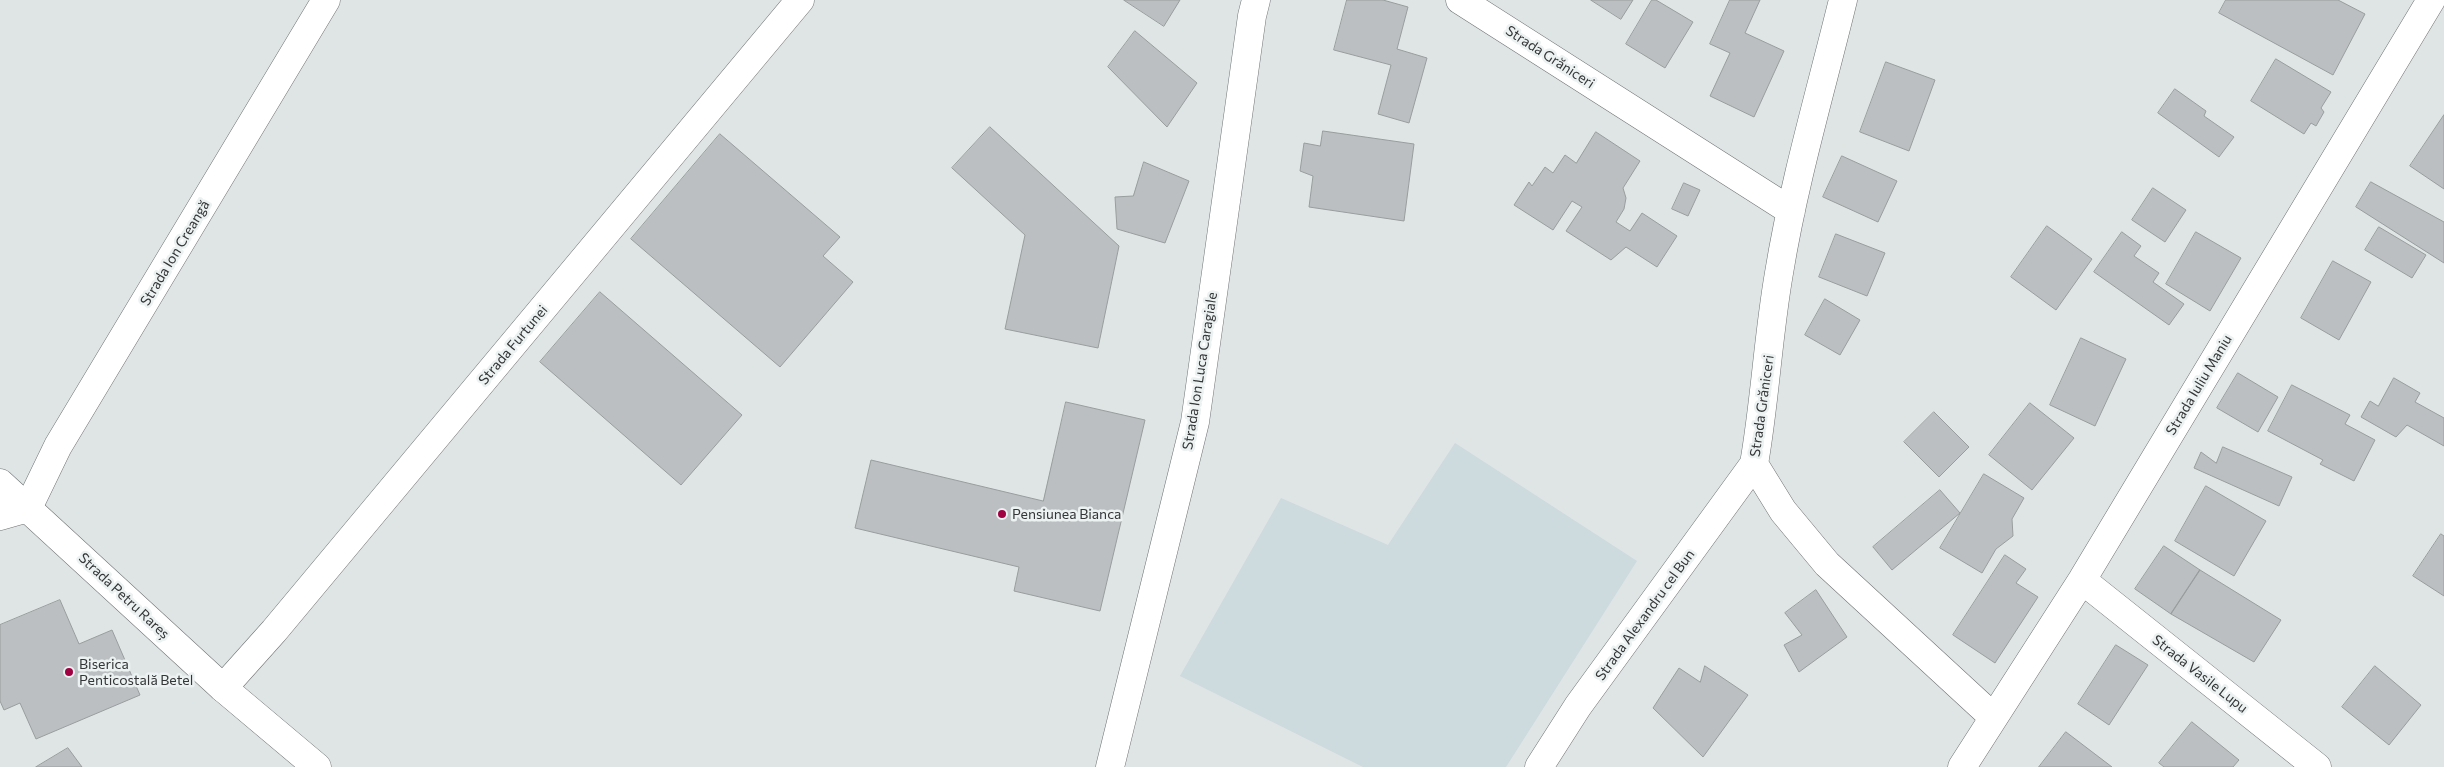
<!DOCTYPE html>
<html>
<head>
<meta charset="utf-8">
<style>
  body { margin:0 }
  canvas { display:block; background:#dfe4e5 }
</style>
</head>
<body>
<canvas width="2444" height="767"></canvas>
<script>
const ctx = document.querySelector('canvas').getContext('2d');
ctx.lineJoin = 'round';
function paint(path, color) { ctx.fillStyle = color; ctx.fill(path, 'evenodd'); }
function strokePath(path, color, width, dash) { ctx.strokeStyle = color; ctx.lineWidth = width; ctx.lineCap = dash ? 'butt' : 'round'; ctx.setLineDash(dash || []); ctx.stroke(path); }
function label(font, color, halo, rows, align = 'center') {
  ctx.font = font + ' Commissioner,sans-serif'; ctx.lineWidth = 5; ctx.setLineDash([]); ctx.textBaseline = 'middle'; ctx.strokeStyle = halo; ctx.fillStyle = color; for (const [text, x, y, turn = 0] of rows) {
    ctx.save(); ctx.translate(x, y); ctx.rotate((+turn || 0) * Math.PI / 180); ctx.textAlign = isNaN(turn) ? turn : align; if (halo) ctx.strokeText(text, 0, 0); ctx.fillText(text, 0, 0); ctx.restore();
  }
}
paint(new Path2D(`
  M 1455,443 L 1637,561 L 1506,767 L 1363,767 L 1180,676 L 1281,498 L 1388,545 Z`), '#cddade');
const building = new Path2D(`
  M 1124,0 L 1180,0 L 1164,26 Z
  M 1347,0 L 1383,0 L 1408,7 L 1397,49 L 1427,58 L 1409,123 L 1378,114 L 1391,65 L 1334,50 Z
  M 1591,0 L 1633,0 L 1621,19 Z
  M 1652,0 L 1656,0 L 1693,22 L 1665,68 L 1626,44 Z
  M 1730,0 L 1760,0 L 1745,33 L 1784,51 L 1754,117 L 1710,96 L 1730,53 L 1710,44 Z
  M 2226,0 L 2338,0 L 2365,14 L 2333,75 L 2219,13 Z
  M 1135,31 L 1197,83 L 1167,127 L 1108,67 Z
  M 2276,59 L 2331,92 L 2321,108 L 2324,112 L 2316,126 L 2311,123 L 2304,134 L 2251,101 Z
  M 1886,62 L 1935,80 L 1909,151 L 1860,132 Z
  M 2175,89 L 2206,111 L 2204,116 L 2234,137 L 2219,157 L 2158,113 Z
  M 2444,115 L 2444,189 L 2410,166 Z
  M 990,127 L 1119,246 L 1098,348 L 1005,329 L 1025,235 L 952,168 Z
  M 1323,131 L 1414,144 L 1404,221 L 1309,207 L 1313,176 L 1300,171 L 1304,143 L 1320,146 Z
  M 1596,132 L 1640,161 L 1623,188 L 1626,198 L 1624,209 L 1616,222 L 1630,231 L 1642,213 L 1677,236 L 1657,267 L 1626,247 L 1611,260 L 1566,231 L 1582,207 L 1572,201 L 1553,230 L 1514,205 L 1529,182 L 1532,186 L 1545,167 L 1553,173 L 1565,155 L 1576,163 Z
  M 720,134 L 840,237 L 823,256 L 853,282 L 780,367 L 631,239 Z
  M 1842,156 L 1897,181 L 1878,222 L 1823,197 Z
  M 1144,162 L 1189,181 L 1165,243 L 1117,229 L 1115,197 L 1133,196 Z
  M 2371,182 L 2444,222 L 2444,263 L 2356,207 Z
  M 1684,183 L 1700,190 L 1688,216 L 1672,209 Z
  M 2153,188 L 2186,210 L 2165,242 L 2132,220 Z
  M 2047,226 L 2092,259 L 2056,310 L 2011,277 Z
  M 2379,227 L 2426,255 L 2412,278 L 2365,250 Z
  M 2122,232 L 2141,246 L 2134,256 L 2159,273 L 2153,282 L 2184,304 L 2169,325 L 2094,272 Z
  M 2196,232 L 2241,258 L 2210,311 L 2166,284 Z
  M 1836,234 L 1885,253 L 1867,296 L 1819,277 Z
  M 2333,261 L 2371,282 L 2339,340 L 2301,318 Z
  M 600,292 L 742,415 L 681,485 L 540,362 Z
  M 1825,299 L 1860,320 L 1840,355 L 1805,335 Z
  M 2081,338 L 2126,359 L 2095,426 L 2050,405 Z
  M 2238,373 L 2278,397 L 2258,432 L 2217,408 Z
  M 2394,378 L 2420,393 L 2415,402 L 2444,418 L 2444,446 L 2407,425 L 2396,437 L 2361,417 L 2370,401 L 2378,406 Z
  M 2292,385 L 2350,415 L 2345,424 L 2375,440 L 2354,481 L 2320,464 L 2323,460 L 2268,431 Z
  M 1066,402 L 1145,420 L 1100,611 L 1014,591 L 1019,567 L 855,528 L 871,460 L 1043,501 Z
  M 2030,403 L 2074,438 L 2032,490 L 1989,455 Z
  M 1934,412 L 1969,447 L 1939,477 L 1904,442 Z
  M 2223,447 L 2292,477 L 2279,506 L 2194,468 L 2201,452 L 2216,463 Z
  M 1984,474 L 2024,498 L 2012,519 L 2013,536 L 1996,549 L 1982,573 L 1940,548 Z
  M 2206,486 L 2266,521 L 2234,576 L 2175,541 Z
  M 1940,490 L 1960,513 L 1892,570 L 1873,547 Z
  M 2441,534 L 2444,536 L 2444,596 L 2413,576 Z
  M 2164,546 L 2200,570 L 2171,614 L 2135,589 Z
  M 2005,555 L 2026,569 L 2016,583 L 2038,597 L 1995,663 L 1953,635 Z
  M 2200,570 L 2281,620 L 2254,662 L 2171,614 Z
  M 1816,590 L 1847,637 L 1799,672 L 1784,645 L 1802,635 L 1785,613 Z
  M 60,600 L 79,644 L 112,630 L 140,695 L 36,739 L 20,703 L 4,710 L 0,701 L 0,625 Z
  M 2116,645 L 2148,665 L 2109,725 L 2078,704 Z
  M 1705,666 L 1748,695 L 1703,757 L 1653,708 L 1679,668 L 1700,682 Z
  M 2375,666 L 2421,705 L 2389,745 L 2342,707 Z
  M 2192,722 L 2239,760 L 2233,767 L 2164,767 L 2159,763 Z
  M 2066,732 L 2112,767 L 2039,767 Z
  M 68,748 L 82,767 L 36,767 Z`);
paint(building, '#bbbfc1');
strokePath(building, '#999d9e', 1);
const street = new Path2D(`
  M 1460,0 L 1791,211
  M 1843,0 C 1821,90 1794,181 1779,273 C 1768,336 1765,401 1754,464 L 1783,511 L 1827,564 L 1993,717
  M 28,508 L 58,446 L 326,0
  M 2082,580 L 2317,767
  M 223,688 L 274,631 L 800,0
  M 1110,767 L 1195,422 L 1252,16 L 1256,0
  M 1539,767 L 1578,706 L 1754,464
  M 1962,767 L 2082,580 L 2431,0`);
const secondary = new Path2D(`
  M 0,483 L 223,688 L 317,767
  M 0,516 L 28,508`);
strokePath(street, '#6f7374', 29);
strokePath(secondary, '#6f7374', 29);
strokePath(street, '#fff', 28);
strokePath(secondary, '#fff', 28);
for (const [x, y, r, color] of [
  [1002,514,5,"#9f0141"],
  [69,672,5,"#9f0141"]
]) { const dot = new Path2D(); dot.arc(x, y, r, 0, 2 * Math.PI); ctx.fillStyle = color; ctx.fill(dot); strokePath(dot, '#ecf1f2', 2); }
label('14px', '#343637', '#ecf1f2', [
  ["Strada Grăniceri",1550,57,33],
  ["Strada Ion Creangă",175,253,-59],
  ["Strada Furtunei",513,345,-50],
  ["Strada Ion Luca Caragiale",1200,371,-81],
  ["Strada Iuliu Maniu",2199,385,-59],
  ["Strada Grăniceri",1762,406,-82],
  ["Strada Petru Rareș",124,596,43],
  ["Strada Alexandru cel Bun",1645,615,-54],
  ["Strada Vasile Lupu",2200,674,38]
]);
label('14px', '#343637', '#ecf1f2', [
  ["Pensiunea Bianca",1012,514],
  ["Biserica",79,664],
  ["Penticostală Betel",79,680]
], 'left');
</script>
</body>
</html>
